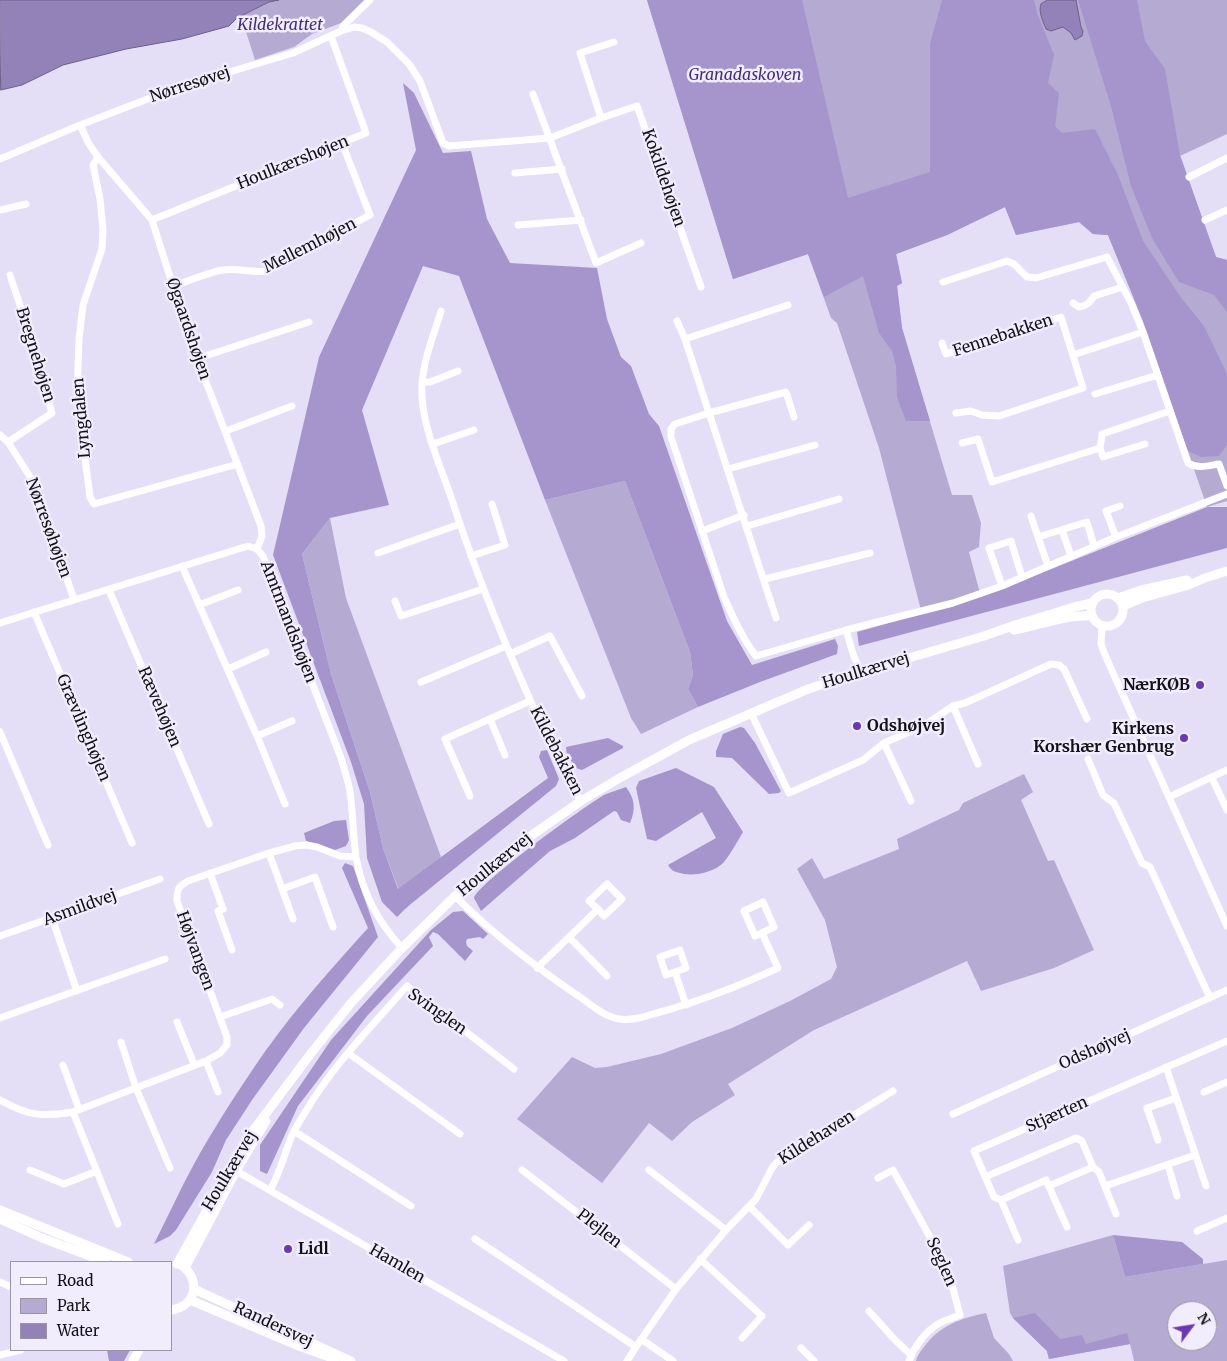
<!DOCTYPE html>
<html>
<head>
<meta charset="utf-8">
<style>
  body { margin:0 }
  #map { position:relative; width:1227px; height:1361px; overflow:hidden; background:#e5def7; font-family:Merriweather,serif }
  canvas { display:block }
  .legend { position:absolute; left:10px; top:1261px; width:162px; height:90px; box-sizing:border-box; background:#f1edfc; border:1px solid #9995a2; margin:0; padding:6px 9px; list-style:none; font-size:15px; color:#14111a }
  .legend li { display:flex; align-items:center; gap:10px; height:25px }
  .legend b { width:25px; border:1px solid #9995a2 }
  .north { position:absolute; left:1167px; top:1301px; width:50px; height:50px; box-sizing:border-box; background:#f1edfc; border:1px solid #9995a2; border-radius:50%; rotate:59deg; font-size:14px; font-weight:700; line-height:20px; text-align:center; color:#14111a }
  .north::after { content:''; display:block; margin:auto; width:18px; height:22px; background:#6939b0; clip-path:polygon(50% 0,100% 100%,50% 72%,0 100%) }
</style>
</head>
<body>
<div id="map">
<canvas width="1227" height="1361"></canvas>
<ul class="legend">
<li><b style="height:6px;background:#fff"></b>Road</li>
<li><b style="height:14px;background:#b5aad2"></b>Park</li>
<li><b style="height:14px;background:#9282b8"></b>Water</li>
</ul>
<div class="north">N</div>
</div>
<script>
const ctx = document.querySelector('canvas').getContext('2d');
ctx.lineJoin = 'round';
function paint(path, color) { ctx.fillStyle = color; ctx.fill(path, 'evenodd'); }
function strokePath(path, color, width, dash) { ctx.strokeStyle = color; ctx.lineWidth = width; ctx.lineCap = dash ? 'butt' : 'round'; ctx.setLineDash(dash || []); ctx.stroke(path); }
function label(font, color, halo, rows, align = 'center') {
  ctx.font = font + ' Merriweather,serif'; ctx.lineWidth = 5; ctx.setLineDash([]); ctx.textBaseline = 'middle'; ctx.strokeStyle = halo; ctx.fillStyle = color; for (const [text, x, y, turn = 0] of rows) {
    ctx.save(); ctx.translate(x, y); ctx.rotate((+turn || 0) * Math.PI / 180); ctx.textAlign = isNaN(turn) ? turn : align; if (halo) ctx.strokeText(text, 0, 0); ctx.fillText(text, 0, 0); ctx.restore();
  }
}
paint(new Path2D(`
  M 279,0 L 364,0 L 341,23 L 312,34 L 294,47 L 255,60 L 241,16 L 269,2 Z
  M 647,0 L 1227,0 L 1227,134 L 1180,156 L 1216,257 L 1227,260 L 1227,501 L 1207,507 L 1143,321 L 1108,235 L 1093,234 L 1079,222 L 1016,235 L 1005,207 L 947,235 L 896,254 L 902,283 L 897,286 L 902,328 L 952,495 L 972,495 L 981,523 L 979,547 L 969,552 L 981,597 L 922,614 L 879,448 L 837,323 L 831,318 L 808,254 L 733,279 Z
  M 625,481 L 690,652 L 693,675 L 688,689 L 698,707 L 641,734 L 631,718 L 545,500 Z
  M 330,518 L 346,598 L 441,857 L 406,909 L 383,848 L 370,792 L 331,674 L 302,554 Z
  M 1024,774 L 1033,792 L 1021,800 L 1048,861 L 1054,860 L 1094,950 L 1054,968 L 981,991 L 967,961 L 814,1030 L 728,1084 L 735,1095 L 692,1122 L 672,1141 L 649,1123 L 602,1183 L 517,1119 L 572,1057 L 595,1068 L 607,1067 L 661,1054 L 732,1028 L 790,1001 L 831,979 L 837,967 L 825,920 L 797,869 L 812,858 L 824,879 L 899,849 L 897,839 L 959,810 L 963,803 Z
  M 1113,1235 L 1125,1277 L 1227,1260 L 1227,1361 L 1134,1361 L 1130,1344 L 1049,1359 L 1047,1351 L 1013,1318 L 1010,1313 L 1003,1266 ZM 1177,1311 L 1207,1311 L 1207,1341 L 1177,1341 Z
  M 986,1313 L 994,1338 L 1009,1354 L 1013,1361 L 916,1361 C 917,1356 920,1352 924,1347 C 939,1326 961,1318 986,1313 Z`), '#b5aad2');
paint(new Path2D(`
  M 647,0 L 802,0 L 848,198 L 930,172 L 930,44 L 942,0 L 1034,0 L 1037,13 L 1054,55 L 1048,83 L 1059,93 L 1055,126 L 1062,133 L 1095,129 L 1118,175 L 1143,241 L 1182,299 L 1204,326 L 1227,374 L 1227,445 L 1219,456 L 1201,457 L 1188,451 L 1143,321 L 1108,235 L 1093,234 L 1079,222 L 1016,235 L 1005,207 L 947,235 L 896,254 L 902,283 L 897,286 L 902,328 L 930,421 L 906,421 L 897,397 L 896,366 L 892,351 L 879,333 L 863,276 L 824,297 L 808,254 L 733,279 Z
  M 1078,0 L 1137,0 L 1145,41 L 1165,69 L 1180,155 L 1216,257 L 1227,260 L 1227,312 L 1214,295 L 1179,282 L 1152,238 L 1131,186 L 1111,106 Z
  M 403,83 L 414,93 L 443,153 L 471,151 L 487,219 L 510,263 L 597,268 L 607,319 L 621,357 L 631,366 L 649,414 L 659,426 L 727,621 L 752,665 L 835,639 L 838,646 L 837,654 L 760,682 L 698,707 L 688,689 L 693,675 L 690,652 L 625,481 L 545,500 L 459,276 L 423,266 L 362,410 L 389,505 L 330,518 L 302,554 L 331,674 L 370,792 L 383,848 L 398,889 L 548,778 L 539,757 L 541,751 L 547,750 L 559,779 L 556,786 L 406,908 L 397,917 L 382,902 L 367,858 L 364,804 L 351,762 L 273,555 L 319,357 L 416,150 Z
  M 1207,507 L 1227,507 L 1227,548 L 859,646 L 857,632 L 981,597 Z
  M 740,727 L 744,728 L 755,743 L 781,791 L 779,793 L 769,794 L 732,758 L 716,757 L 716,751 L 723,734 Z
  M 608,738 L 623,746 L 623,748 L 582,770 L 576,768 L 567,755 L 566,747 Z
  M 676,768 L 714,787 L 743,832 C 737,842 731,853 724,862 C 715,872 696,876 684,874 C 676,872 672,872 668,865 L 716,838 L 702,812 L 656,841 L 647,839 L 636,788 L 639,781 Z
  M 626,787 C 635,799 636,809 630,823 L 621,820 L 617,812 L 614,811 L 575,838 L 550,851 L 481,911 L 474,898 C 478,883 585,806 604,795 C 610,792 619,790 626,787 Z
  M 346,820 L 349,840 L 346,846 L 335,850 L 306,841 L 304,833 L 334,821 Z
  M 345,863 L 353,866 L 378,937 L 304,1028 L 252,1100 L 226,1140 L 212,1172 L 176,1230 L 170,1236 L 154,1244 C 164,1224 174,1203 184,1183 C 207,1138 235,1095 264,1053 C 295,1009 332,968 368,928 L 342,868 Z
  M 463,911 L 488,934 L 483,939 L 480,937 L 467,939 L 466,942 L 467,946 L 473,951 L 465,961 L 438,934 L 433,932 L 429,937 L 433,946 L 367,1016 L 298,1106 L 267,1174 L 260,1171 L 260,1145 L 331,1040 L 431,930 L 453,912 Z
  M 1113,1235 L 1182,1242 L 1203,1259 L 1203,1264 L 1125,1277 Z
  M 1035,1313 L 1060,1339 L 1082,1335 L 1086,1344 L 1127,1333 L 1130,1344 L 1049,1359 L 1047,1351 L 1013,1318 Z
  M 107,1350 L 130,1350 L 124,1361 L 109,1361 Z`), '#a595cc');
const water = new Path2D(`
  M 0,0 L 279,0 L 269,2 L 237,18 L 229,26 L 182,39 L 126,49 L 63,65 L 22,85 L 1,90 Z
  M 1048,0 L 1076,0 L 1081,27 L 1083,31 L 1082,36 L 1075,40 L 1071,33 L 1063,27 L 1051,31 L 1046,29 C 1043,21 1038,12 1041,4 Z`);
paint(water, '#9282b8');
strokePath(water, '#6c6089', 1);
strokePath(new Path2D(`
  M 341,31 L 354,27 L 362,28 L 371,32 L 387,42 L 409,64 L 420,81 L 443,143 L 449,146 L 550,138 L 601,118 L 637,106 L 701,287
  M 533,94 L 596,263 L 641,243
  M 601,118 L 580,53 L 614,42
  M 80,125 L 89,144 L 98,157 L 152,220 L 196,359 L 210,392 L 261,526 L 262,536 L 257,549
  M 98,157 L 93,165 L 100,199 L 103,229 L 102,249 L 83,305 L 79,339 L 77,396 L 90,497 L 94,504 L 238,464
  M 0,159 L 80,125 L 179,87 L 293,53 L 341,31 L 343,26 L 370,0
  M 515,173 L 562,169
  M 1189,177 L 1227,158
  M 0,210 L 26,204
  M 152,220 L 366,133 L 331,36
  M 1205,220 L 1227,210
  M 518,225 L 581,220
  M 943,282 L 1007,261 L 1014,264 L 1027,277 L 1036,278 L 1107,257 L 1131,303 L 1143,332 L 1188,463 C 1198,469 1207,466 1219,464 L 1227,486
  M 174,286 C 188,281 209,272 223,270 C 238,268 252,273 266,271 L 370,215 L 342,143
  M 1073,303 L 1079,307 C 1087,306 1090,302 1094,296 L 1123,287
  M 441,311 C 433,338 420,367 422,396 C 423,426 440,466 450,494 C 471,559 496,623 524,686 C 541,725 558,765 581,801
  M 677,321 L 685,339 L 709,413 L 675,424 L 671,429 L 671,437 L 724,597 C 733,617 742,638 756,656 L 846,630 L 854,657 L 861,672
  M 685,339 L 788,305
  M 942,343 L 946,354 L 1061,317 L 1083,388 L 999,416 L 982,415 L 971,411 L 956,413
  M 1073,355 L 1143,332
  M 196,359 L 309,322
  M 422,382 L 430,382 L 458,371
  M 1095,394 L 1158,375
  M 226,431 L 292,406
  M 0,435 L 8,442 L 32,480 L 74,599
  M 8,442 L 52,413 L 24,317 L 10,275
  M 962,443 L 978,439 L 992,482 L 1100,448 L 1102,434 L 1170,411
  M 433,444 L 474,430
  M 1100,448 L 1103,457 L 1145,444
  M 728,469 L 815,445
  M 1031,516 L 1038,537
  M 747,526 L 839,499
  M 1062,530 L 1071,556
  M 702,531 L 744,515
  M 1116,537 L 1106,511 L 1120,506
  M 378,553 L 460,524
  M 471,556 L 505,545 L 492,504
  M 182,566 L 257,736 L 285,804
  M 1048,566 L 1038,537 L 1087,522 L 1094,546
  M 765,579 L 870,553
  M 1002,586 L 989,548 L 1011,541 L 1022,577
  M 109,590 L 209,824
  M 395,601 L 401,616 L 483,589
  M 199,605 L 238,590
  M 34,612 L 132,843
  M 776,618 L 709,413 L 786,392 L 794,417
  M 0,623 L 248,546 L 257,549 L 263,556 L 341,758 C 344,769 348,780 350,792 C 353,813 353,835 356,857 C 362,892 378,922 402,948
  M 1102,626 L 1101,644 L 1105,655 L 1227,926
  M 846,630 L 953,603 L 1002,586 L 1116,537 L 1227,494
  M 510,654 L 550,636 L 582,696
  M 228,669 L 266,652
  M 421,682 L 506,646
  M 953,706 L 978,764
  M 751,713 L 789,793 L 863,760 L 884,743 L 925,725 L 953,706 L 965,703 L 1051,664 L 1059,665 L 1064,669 L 1087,719
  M 490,719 L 505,755
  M 0,732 L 48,845
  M 257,736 L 292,721
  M 884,743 L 911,801
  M 1088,759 L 1103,795 L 1114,803 L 1142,863 L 1150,867 L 1210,998
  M 1212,778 L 1227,810
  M 470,796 L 445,739 L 530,701
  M 1169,797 L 1227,770
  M 269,853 L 293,919
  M 210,873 L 223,909 L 218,911 L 232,950
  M 282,889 L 315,877 L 333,927
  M 455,896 C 494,935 534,966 580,997 C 591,1005 605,1017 619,1019 C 635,1021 649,1015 664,1011 C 703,1000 741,985 778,968 L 762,933 L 755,936 L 744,911 L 763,902 L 774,927 L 762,933
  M 52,918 L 77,991
  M 0,936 L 160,879
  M 569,937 L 607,976
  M 537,968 L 598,909 L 604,916 L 622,899 L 607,884 L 589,901 L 598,909
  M 675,972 L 666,975 L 660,957 L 680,950 L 686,968 L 675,972 L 686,1005
  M 220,1017 L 272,999 L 280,1005
  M 0,1018 L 165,959
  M 177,1022 L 194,1064
  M 121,1042 L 136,1088 L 170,1168
  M 348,1053 L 460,1134
  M 206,1061 L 218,1092
  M 63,1065 L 79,1109
  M 1166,1067 L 1206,1186
  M 1204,1092 L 1227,1082
  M 0,1100 C 29,1116 41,1117 73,1112 L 206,1061 L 220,1053 L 227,1045 L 227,1037 L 177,901 C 177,889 178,887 188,881 L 269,853 L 295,846 L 306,845 L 317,847 L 340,856 L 356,857
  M 73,1112 L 118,1224
  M 953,1114 L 1227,990
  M 294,1131 L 411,1206
  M 1158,1140 L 1147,1108 L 1176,1098
  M 1168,1165 L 1177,1196
  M 233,1169 L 564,1361
  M 30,1170 L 64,1184 L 97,1171
  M 522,1170 L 676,1289
  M 649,1170 L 726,1230
  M 985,1177 L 1076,1138 L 1082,1141 L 1093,1167 L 1099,1172 L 1116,1214
  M 878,1178 L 893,1170 L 942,1259 L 949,1274 L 960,1315 C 953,1318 944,1320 938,1324 C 925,1332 914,1347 909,1361
  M 1049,1186 L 1093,1167
  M 1105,1186 L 1195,1155
  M 270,1190 C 281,1172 285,1150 294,1131 C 298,1124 302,1117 306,1111 C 333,1065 372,1026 407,986 L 514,1069
  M 1001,1200 L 1046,1180 L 1067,1227
  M 749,1206 L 788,1245 L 809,1225
  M 1197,1231 L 1227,1218
  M 475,1239 L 636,1347
  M 1018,1240 L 1001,1200 L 994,1197 L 974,1151 L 1227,1041
  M 700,1259 L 762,1316 L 742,1338
  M 0,1282 L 11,1287
  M 869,1311 L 895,1340 L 911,1355
  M 641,1339 L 673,1361
  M 801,1348 L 814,1361
  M 0,1355 L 21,1350
  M 627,1361 L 636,1347 L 676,1289 L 726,1230 L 756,1199 L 772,1168 L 776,1163 L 893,1091`), '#fff', 7);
strokePath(new Path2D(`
  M1091 610a16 16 0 1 1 32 0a16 16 0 1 1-32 0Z
  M 1118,598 L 1141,590 L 1187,580
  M 1123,606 L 1142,598 L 1189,585 L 1205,578 L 1227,571
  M 1014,630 C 1039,626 1066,614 1092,616
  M 0,1210 L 128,1262
  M 0,1219 L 42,1238 L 106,1262
  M 177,1264 L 246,1140 L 312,1052 L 351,1003 L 402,948 L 455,896 L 532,835 L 581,801 L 618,779 L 689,740 L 808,689 L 861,672 L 984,636 L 1015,625 L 1074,607 L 1092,603
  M 185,1268 L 236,1171 L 266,1121
  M 194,1289 L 351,1361
  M 190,1300 L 299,1346 L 335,1359
  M 171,1310 C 196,1307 202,1279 181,1265
  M 133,1361 L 139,1350`), '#fff', 9);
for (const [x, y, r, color] of [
  [1200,685,5,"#6939b0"],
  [857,726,5,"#6939b0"],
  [1184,738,5,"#6939b0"],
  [288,1249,5,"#6939b0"]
]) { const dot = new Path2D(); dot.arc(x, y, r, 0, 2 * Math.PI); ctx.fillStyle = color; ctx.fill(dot); strokePath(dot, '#f1edfc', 2); }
label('italic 16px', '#482f73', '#f1edfc', [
  ["Kildekrattet",280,25],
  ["Granadaskoven",745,75]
]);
label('16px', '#14111a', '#f1edfc', [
  ["Nørresøvej",190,85,-18],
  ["Houlkærshøjen",293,163,-22],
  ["Kokildehøjen",663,178,71],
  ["Mellemhøjen",310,246,-27],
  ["Øgaardshøjen",188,329,71],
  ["Fennebakken",1003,336,-18],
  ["Bregnehøjen",35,355,73],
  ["Lyngdalen",82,418,-95],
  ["Nørresøhøjen",48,528,70],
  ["Amtmandshøjen",288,622,69],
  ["Houlkærvej",866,671,-17],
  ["Rævehøjen",159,707,67],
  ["Grævlinghøjen",83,728,67],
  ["Kildebakken",556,751,63],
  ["Houlkærvej",495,865,-39],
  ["Asmildvej",80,908,-20],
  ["Højvangen",195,951,70],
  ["Svinglen",437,1012,35],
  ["Odshøjvej",1095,1050,-24],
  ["Stjærten",1057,1115,-24],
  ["Kildehaven",817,1138,-32],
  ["Houlkærvej",230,1171,-59],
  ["Plejlen",599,1229,38],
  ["Seglen",941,1262,66],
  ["Hamlen",397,1264,30],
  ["Randersvej",273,1325,25]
]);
label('bold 16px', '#14111a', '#f1edfc', [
  ["NærKØB",1190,685],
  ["Odshøjvej",867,726,"left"],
  ["Kirkens",1174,729],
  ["Korshær Genbrug",1174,747],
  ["Lidl",298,1249,"left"]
], 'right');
</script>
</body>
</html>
